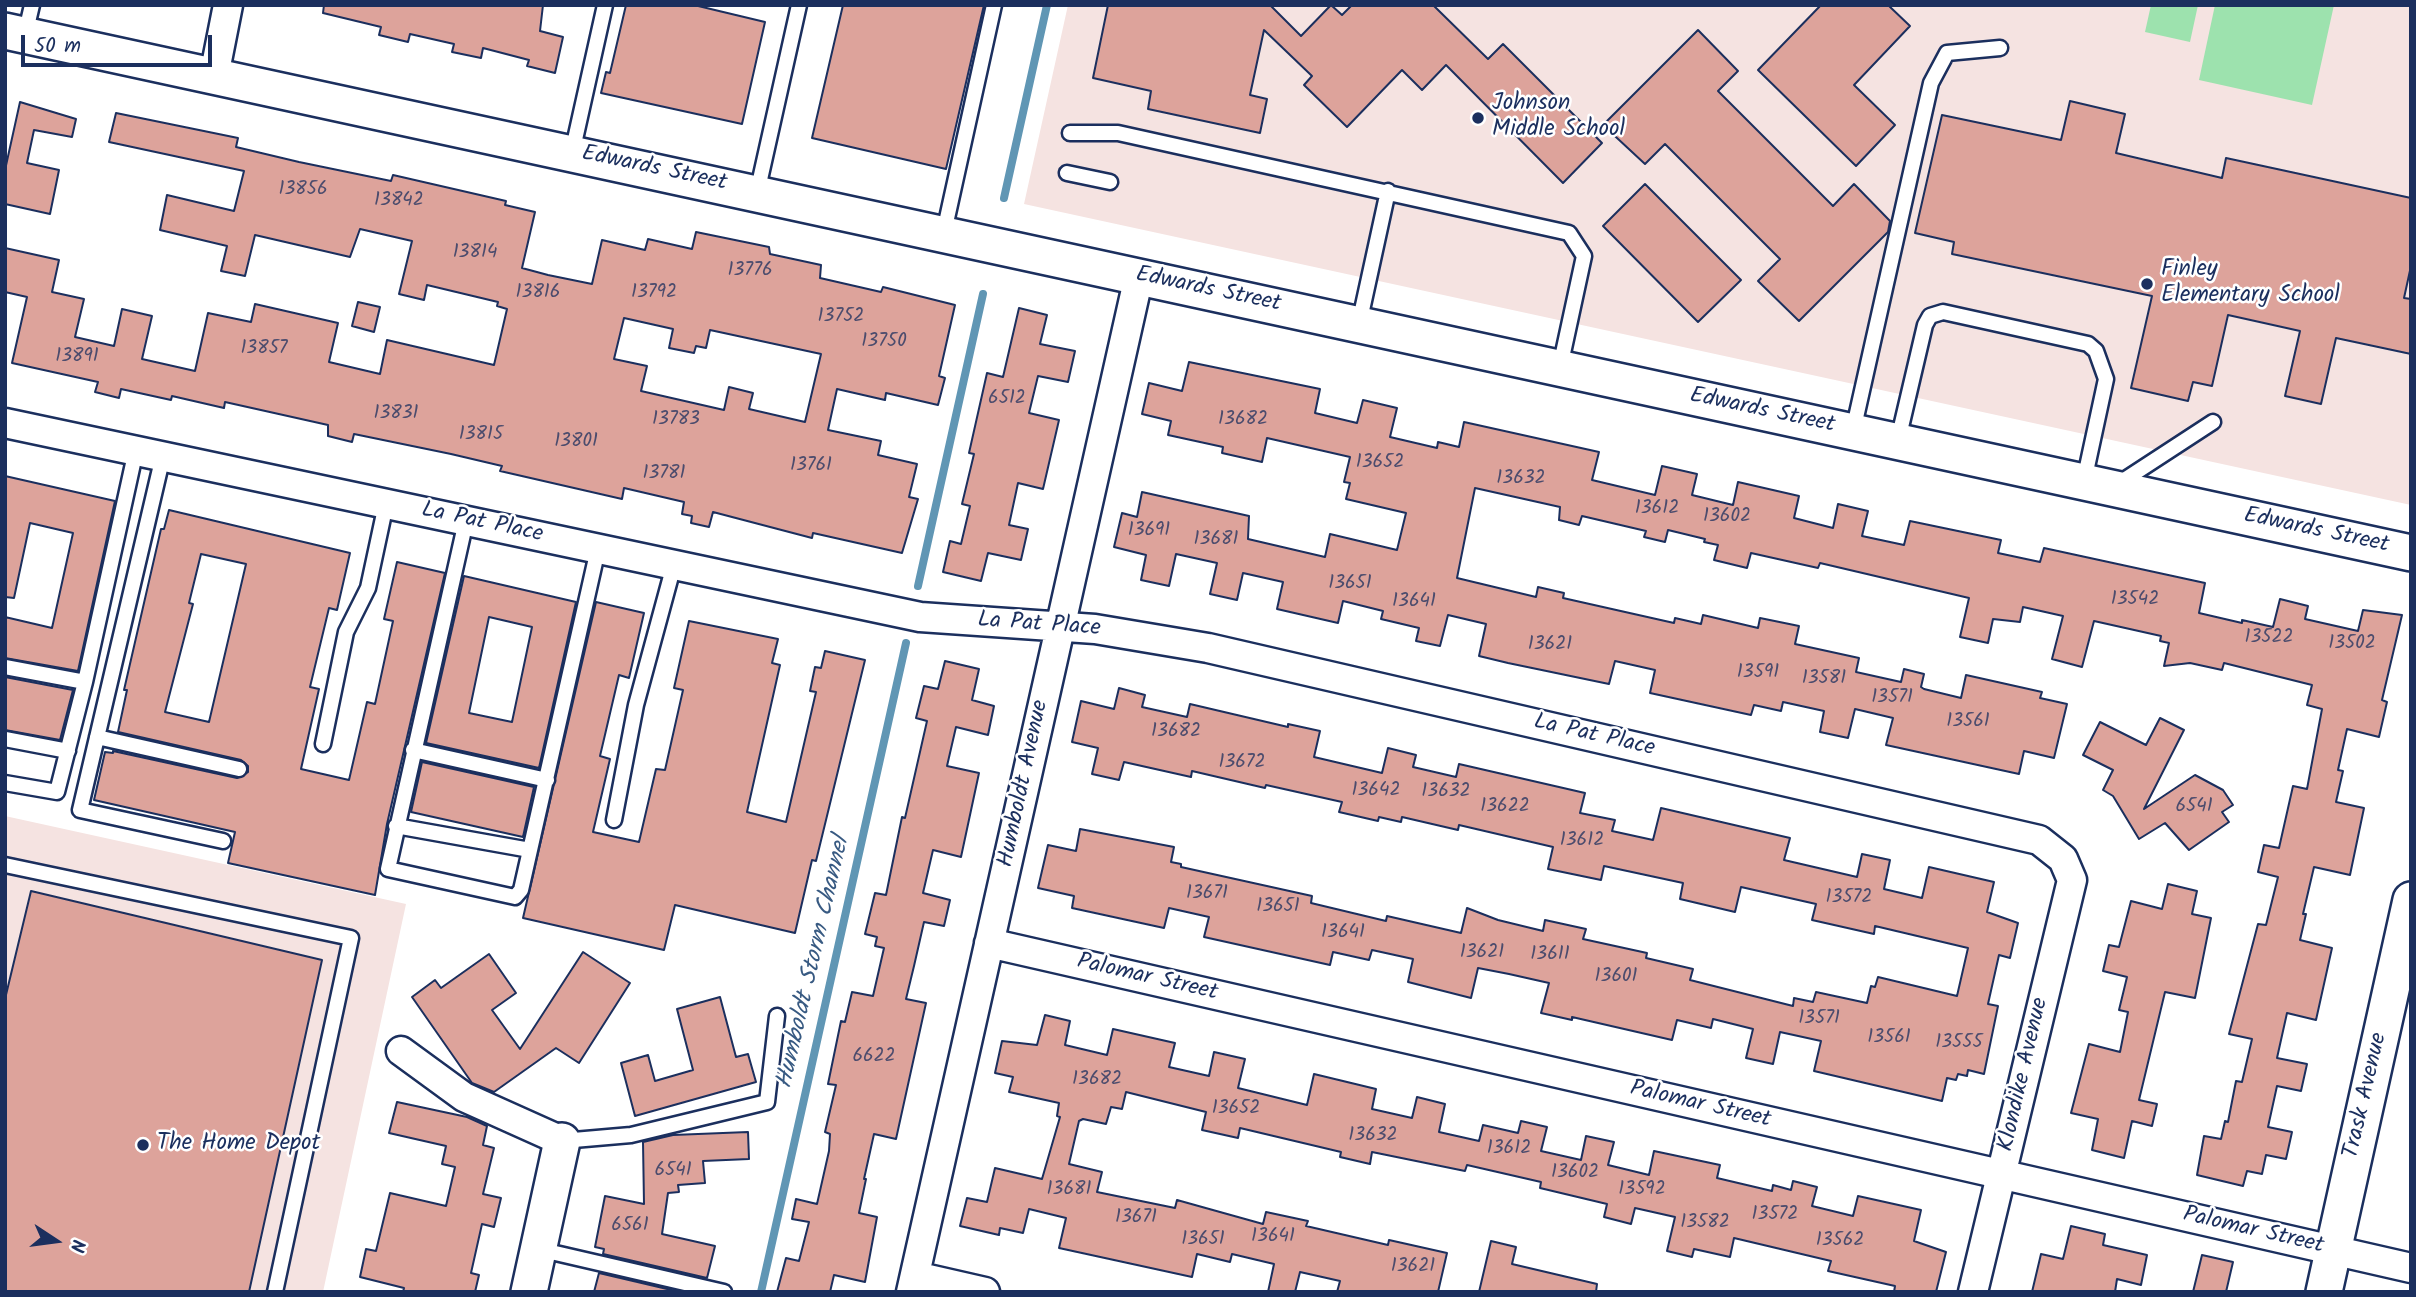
<!DOCTYPE html>
<html>
<head>
<meta charset="utf-8">
<style>
  body { margin:0 }
  #map { position:relative; width:2416px; height:1297px; overflow:hidden; background:#fff; font-family:Kalam,sans-serif }
  canvas { display:block }
  .frame { position:absolute; inset:0; border:7px solid #1b2f5e; pointer-events:none }
  .north { position:absolute; left:21px; top:1206px; width:70px; height:70px; -webkit-text-stroke:5px #fff; paint-order:stroke; rotate:103deg; font-size:19px; font-weight:700; line-height:28px; text-align:center; color:#1b2f5e }
  .north::after { content:''; display:block; margin:auto; width:24px; height:32px; background:#1b2f5e; clip-path:polygon(50% 0,100% 100%,50% 72%,0 100%) }
  .scale { position:absolute; left:21px; top:35px; width:191px; height:32px; box-sizing:border-box; border:4px solid #1b2f5e; border-top:0; padding-left:9px; font-size:21px; line-height:24px; white-space:nowrap; color:#1b2f5e; -webkit-text-stroke:5px #fff; paint-order:stroke }
</style>
</head>
<body>
<div id="map">
<canvas width="2416" height="1297"></canvas>
<div class="frame"></div>
<div class="north">N</div>
<div class="scale">50 m</div>
</div>
<script>
const ctx = document.querySelector('canvas').getContext('2d');
ctx.lineJoin = 'round';
function paint(path, color) { ctx.fillStyle = color; ctx.fill(path, 'evenodd'); }
function strokePath(path, color, width, dash) { ctx.strokeStyle = color; ctx.lineWidth = width; ctx.lineCap = dash ? 'butt' : 'round'; ctx.setLineDash(dash || []); ctx.stroke(path); }
function label(font, color, halo, rows, align = 'center') {
  ctx.font = font + ' Kalam,sans-serif'; ctx.lineWidth = 5; ctx.setLineDash([]); ctx.textBaseline = 'middle'; ctx.strokeStyle = halo; ctx.fillStyle = color; for (const [text, x, y, turn = 0] of rows) {
    ctx.save(); ctx.translate(x, y); ctx.rotate((+turn || 0) * Math.PI / 180); ctx.textAlign = isNaN(turn) ? turn : align; if (halo) ctx.strokeText(text, 0, 0); ctx.fillText(text, 0, 0); ctx.restore();
  }
}
paint(new Path2D(`
  M 1068,5 L 2411,5 L 2411,505 L 1024,204 Z
  M 5,816 L 406,904 L 323,1292 L 5,1292 Z`), '#f5e3e1');
paint(new Path2D(`
  M 2151,5 L 2198,5 L 2190,42 L 2145,32 Z
  M 2215,5 L 2334,5 L 2312,105 L 2199,80 Z`), '#9de2ae');
strokePath(new Path2D(`
  M 1004,198 L 1047,5
  M 918,586 L 983,294
  M 761,1292 L 906,643`), '#6096b4', 8);
const building = new Path2D(`
  M 324,5 L 543,5 L 540,31 L 563,37 L 555,73 L 527,66 L 529,60 L 483,48 L 481,58 L 452,52 L 454,44 L 410,34 L 408,42 L 379,35 L 381,27 L 323,13 Z
  M 626,5 L 694,5 L 765,22 L 742,124 L 601,93 L 606,72 L 610,73 Z
  M 843,5 L 984,5 L 946,169 L 812,138 Z
  M 1108,5 L 1270,5 L 1301,36 L 1331,5 L 1342,15 L 1352,5 L 1433,5 L 1488,59 L 1503,44 L 1602,143 L 1563,183 L 1446,65 L 1422,90 L 1402,70 L 1347,127 L 1304,85 L 1312,76 L 1264,30 L 1250,95 L 1267,99 L 1260,133 L 1148,109 L 1151,91 L 1093,78 Z
  M 1821,5 L 1888,5 L 1910,26 L 1854,85 L 1895,125 L 1856,166 L 1758,70 Z
  M 1698,30 L 1738,71 L 1718,91 L 1833,206 L 1854,184 L 1890,221 L 1888,232 L 1799,321 L 1758,281 L 1780,259 L 1665,144 L 1645,164 L 1603,125 Z
  M 2070,101 L 2125,114 L 2116,153 L 2222,178 L 2226,158 L 2411,198 L 2411,266 L 2404,298 L 2411,299 L 2411,354 L 2336,338 L 2321,404 L 2285,396 L 2300,331 L 2228,315 L 2212,386 L 2193,382 L 2188,401 L 2131,388 L 2152,296 L 1952,254 L 1954,242 L 1915,233 L 1942,115 L 2061,140 Z
  M 20,102 L 76,119 L 72,137 L 34,130 L 27,163 L 59,170 L 50,214 L 5,204 L 5,170 Z
  M 116,113 L 238,138 L 236,147 L 299,162 L 391,181 L 393,175 L 506,201 L 505,205 L 535,212 L 522,268 L 548,275 L 592,284 L 602,240 L 645,250 L 648,239 L 692,249 L 696,232 L 769,247 L 770,254 L 821,265 L 820,278 L 881,292 L 883,287 L 955,305 L 939,376 L 945,378 L 938,405 L 886,393 L 885,400 L 837,389 L 828,430 L 881,441 L 878,455 L 917,464 L 909,497 L 918,499 L 902,553 L 813,533 L 812,538 L 713,512 L 709,527 L 691,523 L 692,516 L 682,514 L 684,502 L 624,488 L 622,499 L 500,471 L 502,466 L 451,454 L 354,434 L 352,442 L 328,436 L 328,425 L 225,402 L 224,408 L 172,396 L 171,400 L 121,389 L 119,398 L 95,392 L 98,382 L 12,363 L 27,297 L 5,292 L 5,248 L 59,260 L 52,292 L 84,299 L 75,337 L 114,346 L 122,309 L 152,316 L 142,359 L 195,371 L 208,313 L 251,322 L 255,304 L 338,323 L 329,362 L 380,374 L 387,340 L 494,365 L 507,309 L 497,306 L 498,302 L 427,285 L 424,300 L 399,294 L 412,241 L 360,229 L 350,257 L 255,235 L 245,276 L 221,271 L 227,246 L 160,230 L 167,195 L 234,211 L 244,171 L 109,142 ZM 624,318 L 673,329 L 669,348 L 694,353 L 696,346 L 706,348 L 710,330 L 821,354 L 805,422 L 749,409 L 753,393 L 729,387 L 724,410 L 641,391 L 647,366 L 614,359 Z
  M 1645,184 L 1741,280 L 1698,322 L 1603,226 Z
  M 358,302 L 380,307 L 374,332 L 352,326 Z
  M 1019,308 L 1047,315 L 1040,344 L 1075,351 L 1068,382 L 1038,376 L 1029,413 L 1059,420 L 1043,489 L 1018,483 L 1009,525 L 1028,529 L 1021,560 L 988,553 L 981,581 L 943,572 L 950,541 L 961,544 L 970,506 L 962,504 L 974,454 L 969,453 L 987,373 L 1003,377 Z
  M 1189,362 L 1320,389 L 1315,413 L 1357,423 L 1363,400 L 1397,408 L 1390,437 L 1437,448 L 1438,442 L 1459,447 L 1464,422 L 1599,452 L 1592,480 L 1655,495 L 1662,466 L 1697,474 L 1692,495 L 1733,505 L 1738,482 L 1799,496 L 1794,518 L 1833,528 L 1838,504 L 1868,511 L 1862,536 L 1904,545 L 1910,521 L 2001,540 L 1998,553 L 2040,562 L 2044,548 L 2205,583 L 2199,613 L 2242,623 L 2242,620 L 2273,627 L 2280,599 L 2308,606 L 2305,619 L 2358,631 L 2363,610 L 2402,615 L 2382,700 L 2387,702 L 2379,737 L 2347,729 L 2338,770 L 2343,771 L 2336,802 L 2364,808 L 2350,875 L 2314,867 L 2303,914 L 2306,914 L 2300,940 L 2332,948 L 2316,1020 L 2287,1013 L 2277,1058 L 2307,1064 L 2301,1091 L 2277,1086 L 2268,1127 L 2292,1132 L 2286,1159 L 2266,1155 L 2262,1174 L 2247,1171 L 2243,1186 L 2197,1175 L 2204,1136 L 2221,1139 L 2225,1121 L 2228,1122 L 2236,1081 L 2242,1082 L 2252,1039 L 2229,1034 L 2258,924 L 2266,925 L 2278,877 L 2258,872 L 2264,845 L 2279,848 L 2293,786 L 2307,789 L 2322,709 L 2307,705 L 2312,685 L 2224,663 L 2222,670 L 2190,663 L 2164,666 L 2169,643 L 2160,641 L 2161,636 L 2094,621 L 2082,667 L 2052,659 L 2063,616 L 2023,607 L 2020,622 L 1993,619 L 1988,643 L 1960,637 L 1969,598 L 1820,563 L 1818,568 L 1751,553 L 1747,568 L 1714,560 L 1718,545 L 1704,542 L 1705,539 L 1668,530 L 1665,542 L 1644,537 L 1646,531 L 1582,516 L 1579,525 L 1559,520 L 1560,507 L 1475,488 L 1457,578 L 1536,597 L 1538,587 L 1564,593 L 1563,598 L 1674,623 L 1675,618 L 1701,624 L 1703,615 L 1758,628 L 1760,618 L 1799,626 L 1795,644 L 1859,658 L 1856,672 L 1901,682 L 1904,669 L 1924,674 L 1921,687 L 1924,689 L 1961,698 L 1966,675 L 2042,692 L 2040,698 L 2067,704 L 2054,758 L 2024,751 L 2019,774 L 1886,745 L 1893,718 L 1855,709 L 1848,738 L 1820,732 L 1824,711 L 1783,702 L 1781,711 L 1754,705 L 1751,715 L 1650,693 L 1655,670 L 1615,661 L 1609,684 L 1508,663 L 1479,656 L 1486,624 L 1448,615 L 1440,646 L 1416,641 L 1419,628 L 1381,619 L 1383,611 L 1343,601 L 1338,623 L 1277,609 L 1283,582 L 1243,573 L 1237,600 L 1210,594 L 1217,563 L 1176,554 L 1169,586 L 1141,580 L 1146,555 L 1114,547 L 1122,513 L 1137,517 L 1142,492 L 1249,516 L 1248,539 L 1325,557 L 1330,534 L 1397,550 L 1406,513 L 1346,499 L 1350,483 L 1344,482 L 1350,457 L 1267,438 L 1262,462 L 1222,453 L 1223,447 L 1168,435 L 1171,421 L 1142,414 L 1149,383 L 1182,391 Z
  M 5,476 L 115,501 L 78,671 L 5,658 L 5,617 L 52,628 L 73,533 L 30,523 L 14,598 L 5,597 Z
  M 169,510 L 350,553 L 337,610 L 329,608 L 310,687 L 319,689 L 301,769 L 349,780 L 367,702 L 375,704 L 393,621 L 384,619 L 397,562 L 445,573 L 387,824 L 375,895 L 228,863 L 235,832 L 94,800 L 105,752 L 113,753 L 113,751 L 237,778 L 248,772 L 248,766 L 241,760 L 118,732 L 127,690 L 124,690 L 161,529 L 164,529 ZM 201,554 L 246,564 L 209,722 L 165,712 L 193,604 L 189,603 Z
  M 464,576 L 576,602 L 539,768 L 426,743 ZM 489,617 L 532,627 L 512,722 L 469,713 Z
  M 596,602 L 644,613 L 629,678 L 619,675 L 600,756 L 610,759 L 593,832 L 639,842 L 656,769 L 665,770 L 683,690 L 674,688 L 689,621 L 778,639 L 772,663 L 780,665 L 747,812 L 786,822 L 816,692 L 810,691 L 815,667 L 821,668 L 825,651 L 865,660 L 816,861 L 812,860 L 795,933 L 675,905 L 664,950 L 523,918 Z
  M 945,661 L 979,669 L 972,700 L 994,706 L 988,735 L 956,727 L 947,766 L 979,773 L 961,857 L 933,850 L 923,893 L 950,900 L 944,926 L 924,922 L 914,966 L 906,999 L 926,1003 L 896,1139 L 874,1134 L 864,1179 L 866,1179 L 859,1213 L 877,1217 L 865,1282 L 834,1275 L 830,1292 L 777,1292 L 786,1258 L 799,1261 L 809,1222 L 792,1219 L 796,1199 L 817,1204 L 829,1151 L 830,1134 L 825,1132 L 836,1085 L 828,1084 L 841,1021 L 845,1022 L 852,992 L 873,996 L 884,948 L 875,946 L 877,937 L 865,934 L 875,893 L 886,895 L 902,817 L 905,818 L 927,721 L 916,718 L 924,686 L 938,689 Z
  M 5,677 L 73,690 L 60,740 L 5,730 Z
  M 1119,688 L 1145,695 L 1142,707 L 1187,717 L 1190,704 L 1288,727 L 1288,724 L 1320,731 L 1314,757 L 1382,773 L 1388,748 L 1416,755 L 1413,767 L 1456,777 L 1459,764 L 1585,793 L 1580,813 L 1615,820 L 1612,831 L 1653,840 L 1661,808 L 1790,838 L 1784,860 L 1857,877 L 1862,854 L 1890,860 L 1884,889 L 1922,898 L 1929,867 L 1994,882 L 1987,912 L 2018,923 L 2010,958 L 1999,955 L 1988,1004 L 1998,1006 L 1984,1074 L 1968,1070 L 1967,1076 L 1958,1074 L 1956,1080 L 1947,1078 L 1942,1101 L 1814,1071 L 1821,1041 L 1780,1032 L 1773,1064 L 1746,1058 L 1753,1029 L 1713,1019 L 1711,1028 L 1677,1020 L 1672,1040 L 1572,1017 L 1572,1020 L 1541,1013 L 1549,983 L 1509,974 L 1478,968 L 1471,998 L 1408,982 L 1413,959 L 1372,950 L 1369,960 L 1333,952 L 1330,965 L 1204,937 L 1209,917 L 1169,908 L 1164,928 L 1072,908 L 1074,896 L 1038,888 L 1048,845 L 1076,851 L 1080,829 L 1174,847 L 1171,862 L 1181,864 L 1181,867 L 1312,896 L 1311,903 L 1386,921 L 1387,916 L 1461,933 L 1467,908 L 1498,920 L 1543,931 L 1545,920 L 1586,929 L 1583,939 L 1647,953 L 1646,958 L 1693,969 L 1690,980 L 1793,1006 L 1794,998 L 1813,1002 L 1816,992 L 1867,1003 L 1871,986 L 1875,987 L 1878,977 L 1957,996 L 1968,948 L 1875,926 L 1874,934 L 1812,920 L 1816,904 L 1741,887 L 1735,912 L 1680,899 L 1683,883 L 1604,866 L 1601,880 L 1548,869 L 1553,847 L 1459,825 L 1458,830 L 1402,817 L 1401,822 L 1379,817 L 1378,821 L 1339,812 L 1342,802 L 1266,785 L 1265,788 L 1192,771 L 1191,777 L 1124,762 L 1119,780 L 1092,774 L 1098,748 L 1072,742 L 1081,701 L 1114,709 Z
  M 2160,718 L 2184,730 L 2144,809 L 2195,775 L 2223,790 L 2233,805 L 2222,812 L 2229,822 L 2189,850 L 2165,823 L 2139,839 L 2113,796 L 2103,790 L 2113,770 L 2083,755 L 2100,722 L 2146,745 Z
  M 422,762 L 534,787 L 523,837 L 411,812 Z
  M 2168,884 L 2197,891 L 2192,914 L 2211,918 L 2195,998 L 2165,992 L 2139,1100 L 2157,1104 L 2152,1126 L 2132,1121 L 2124,1158 L 2092,1150 L 2098,1119 L 2071,1113 L 2089,1044 L 2120,1052 L 2128,1012 L 2119,1010 L 2127,977 L 2103,971 L 2109,945 L 2119,947 L 2131,901 L 2162,909 Z
  M 31,891 L 322,960 L 249,1292 L 5,1292 L 5,999 Z
  M 583,952 L 630,983 L 579,1063 L 556,1048 L 494,1092 L 472,1083 L 412,997 L 435,980 L 441,988 L 489,954 L 516,993 L 492,1010 L 520,1049 Z
  M 720,997 L 736,1057 L 748,1054 L 756,1082 L 635,1116 L 621,1063 L 648,1055 L 655,1081 L 693,1070 L 677,1009 Z
  M 1045,1015 L 1070,1021 L 1065,1045 L 1107,1055 L 1113,1029 L 1175,1043 L 1169,1067 L 1209,1076 L 1214,1052 L 1245,1059 L 1238,1088 L 1307,1105 L 1314,1074 L 1376,1089 L 1372,1109 L 1412,1118 L 1417,1097 L 1445,1104 L 1439,1132 L 1479,1141 L 1483,1125 L 1518,1133 L 1521,1121 L 1547,1127 L 1541,1151 L 1581,1160 L 1586,1136 L 1614,1142 L 1608,1165 L 1649,1175 L 1654,1151 L 1720,1165 L 1717,1178 L 1772,1191 L 1773,1185 L 1791,1190 L 1793,1181 L 1817,1187 L 1812,1206 L 1853,1216 L 1858,1196 L 1921,1210 L 1914,1241 L 1946,1252 L 1936,1292 L 1894,1292 L 1895,1286 L 1828,1271 L 1831,1261 L 1734,1238 L 1730,1257 L 1694,1249 L 1692,1257 L 1667,1251 L 1675,1217 L 1635,1208 L 1631,1224 L 1604,1217 L 1607,1204 L 1540,1188 L 1541,1182 L 1467,1165 L 1465,1171 L 1372,1152 L 1370,1164 L 1340,1157 L 1341,1152 L 1240,1128 L 1238,1138 L 1202,1130 L 1206,1112 L 1126,1092 L 1122,1109 L 1111,1107 L 1106,1124 L 1083,1119 L 1079,1121 L 1069,1164 L 1102,1172 L 1097,1192 L 1175,1208 L 1177,1200 L 1263,1224 L 1266,1212 L 1308,1221 L 1306,1226 L 1388,1245 L 1389,1240 L 1447,1253 L 1438,1292 L 1337,1292 L 1340,1281 L 1300,1272 L 1295,1292 L 1268,1292 L 1274,1264 L 1232,1254 L 1230,1262 L 1197,1254 L 1192,1277 L 1059,1248 L 1066,1218 L 1029,1209 L 1023,1233 L 1000,1228 L 999,1235 L 960,1226 L 967,1198 L 987,1202 L 995,1168 L 1042,1179 L 1060,1117 L 1057,1116 L 1059,1103 L 1009,1092 L 1013,1077 L 995,1073 L 1002,1041 L 1037,1045 Z
  M 397,1102 L 467,1117 L 487,1126 L 483,1145 L 494,1148 L 483,1194 L 501,1198 L 494,1227 L 482,1224 L 471,1273 L 479,1275 L 475,1292 L 403,1292 L 404,1288 L 360,1277 L 366,1249 L 376,1251 L 390,1193 L 446,1206 L 455,1167 L 442,1164 L 446,1146 L 389,1133 Z
  M 748,1132 L 749,1159 L 703,1161 L 705,1183 L 678,1185 L 679,1192 L 668,1193 L 662,1234 L 715,1246 L 707,1278 L 603,1254 L 604,1249 L 595,1247 L 605,1196 L 644,1204 L 643,1142 L 673,1135 Z
  M 2071,1226 L 2105,1234 L 2103,1245 L 2147,1255 L 2141,1285 L 2117,1279 L 2115,1292 L 2032,1292 L 2041,1254 L 2063,1259 Z
  M 1491,1241 L 1516,1247 L 1512,1264 L 1597,1284 L 1596,1292 L 1479,1292 Z
  M 2202,1255 L 2233,1262 L 2226,1292 L 2193,1292 Z
  M 599,1273 L 680,1292 L 594,1292 Z`);
paint(building, '#dda39b');
strokePath(building, '#1b2f5e', 2);
const service = new Path2D(`
  M 25,35 L 32,5
  M 1070,133 L 1118,133 L 1569,233 L 1584,256 L 1560,367
  M 572,153 L 605,5
  M 1067,173 L 1110,182
  M 757,193 L 799,5
  M 944,232 L 994,5
  M 1359,324 L 1388,191
  M 1853,431 L 1931,83 L 1947,53 L 2000,48
  M 1898,440 L 1925,325 L 1930,316 L 1943,312 L 2088,344 L 2096,351 L 2106,379 L 2084,481
  M 163,456 L 80,810 L 223,841
  M 2118,484 L 2213,422
  M 466,521 L 388,869 L 515,897 L 521,890 L 598,549
  M 5,667 L 85,682 L 136,450
  M 97,737 L 239,769
  M 5,739 L 68,751
  M 323,744 L 346,632 L 368,588 L 386,504
  M 413,750 L 547,780
  M 5,783 L 57,792 L 85,682
  M 614,820 L 636,705 L 674,565
  M 396,826 L 530,850
  M 5,865 L 351,938 L 275,1292
  M 562,1141 L 631,1135 L 767,1102 L 777,1016
  M 538,1249 L 724,1292`);
const minor = new Path2D(`
  M 214,76 L 228,5
  M 5,423 L 920,617 L 1095,629 L 1208,648 L 2039,840 L 2063,859 L 2072,880 L 1973,1292
  M 989,943 L 2411,1268
  M 401,1051 L 464,1097 L 562,1141
  M 915,1276 L 985,1292
  M 911,1292 L 1139,276`);
const tertiary = new Path2D(`
  M 5,31 L 2411,553
  M 529,1292 L 562,1141
  M 2324,1292 L 2411,900`);
strokePath(service, '#1b2f5e', 19);
strokePath(minor, '#1b2f5e', 33);
strokePath(tertiary, '#1b2f5e', 40);
strokePath(service, '#fff', 14);
strokePath(minor, '#fff', 28);
strokePath(tertiary, '#fff', 35);
for (const [x, y, r, color] of [
  [1478,118,7,"#1b2f5e"],
  [2147,284,7,"#1b2f5e"],
  [143,1145,7,"#1b2f5e"]
]) { const dot = new Path2D(); dot.arc(x, y, r, 0, 2 * Math.PI); ctx.fillStyle = color; ctx.fill(dot); strokePath(dot, '#fff', 2.5); }
label('19px', '#4c4c6d', null, [
  ["13856",303,191],
  ["13842",399,202],
  ["13814",475,254],
  ["13776",750,272],
  ["13816",538,294],
  ["13792",654,294],
  ["13752",841,318],
  ["13750",884,343],
  ["13857",264,350],
  ["13891",77,358],
  ["6512",1007,400],
  ["13831",396,415],
  ["13783",676,421],
  ["13682",1243,421],
  ["13815",481,436],
  ["13801",576,443],
  ["13652",1380,464],
  ["13761",811,467],
  ["13781",664,475],
  ["13632",1521,480],
  ["13612",1657,510],
  ["13602",1727,518],
  ["13691",1149,532],
  ["13681",1216,541],
  ["13651",1350,585],
  ["13542",2135,601],
  ["13641",1414,603],
  ["13522",2269,639],
  ["13502",2352,645],
  ["13621",1550,646],
  ["13591",1758,674],
  ["13581",1824,680],
  ["13571",1892,699],
  ["13561",1968,723],
  ["13682",1176,733],
  ["13672",1242,764],
  ["13642",1376,792],
  ["13632",1446,793],
  ["13622",1505,808],
  ["6541",2194,808],
  ["13612",1582,842],
  ["13671",1207,895],
  ["13572",1849,899],
  ["13651",1278,908],
  ["13641",1343,934],
  ["13621",1482,954],
  ["13611",1550,956],
  ["13601",1616,978],
  ["13571",1819,1020],
  ["13561",1889,1039],
  ["13555",1959,1044],
  ["6622",874,1058],
  ["13682",1097,1081],
  ["13652",1236,1110],
  ["13632",1373,1137],
  ["13612",1509,1150],
  ["6541",673,1172],
  ["13602",1575,1174],
  ["13681",1069,1191],
  ["13592",1642,1191],
  ["13572",1775,1216],
  ["13671",1136,1219],
  ["13582",1705,1224],
  ["6561",630,1227],
  ["13641",1273,1238],
  ["13651",1203,1241],
  ["13562",1840,1242],
  ["13621",1413,1268]
]);
label('23px', '#1b2f5e', '#fff', [
  ["Johnson",1492,105],
  ["Middle School",1492,131],
  ["Finley",2161,271],
  ["Elementary School",2161,297],
  ["The Home Depot",157,1145]
], 'left');
label('23px', '#1b2f5e', '#fff', [
  ["Edwards Street",654,170,12],
  ["Edwards Street",1208,291,12],
  ["Edwards Street",1762,412,12],
  ["La Pat Place",482,524,12],
  ["Edwards Street",2316,532,12],
  ["La Pat Place",1039,626,4],
  ["La Pat Place",1594,737,13],
  ["Humboldt Avenue",1025,784,-78],
  ["Palomar Street",1147,979,13],
  ["Klondike Avenue",2025,1075,-77],
  ["Trask Avenue",2367,1096,-77],
  ["Palomar Street",1700,1106,13],
  ["Palomar Street",2253,1232,13]
]);
label('italic 24px', '#385a82', '#fff', [
  ["Humboldt Storm Channel",815,963,-77]
]);
</script>
</body>
</html>
